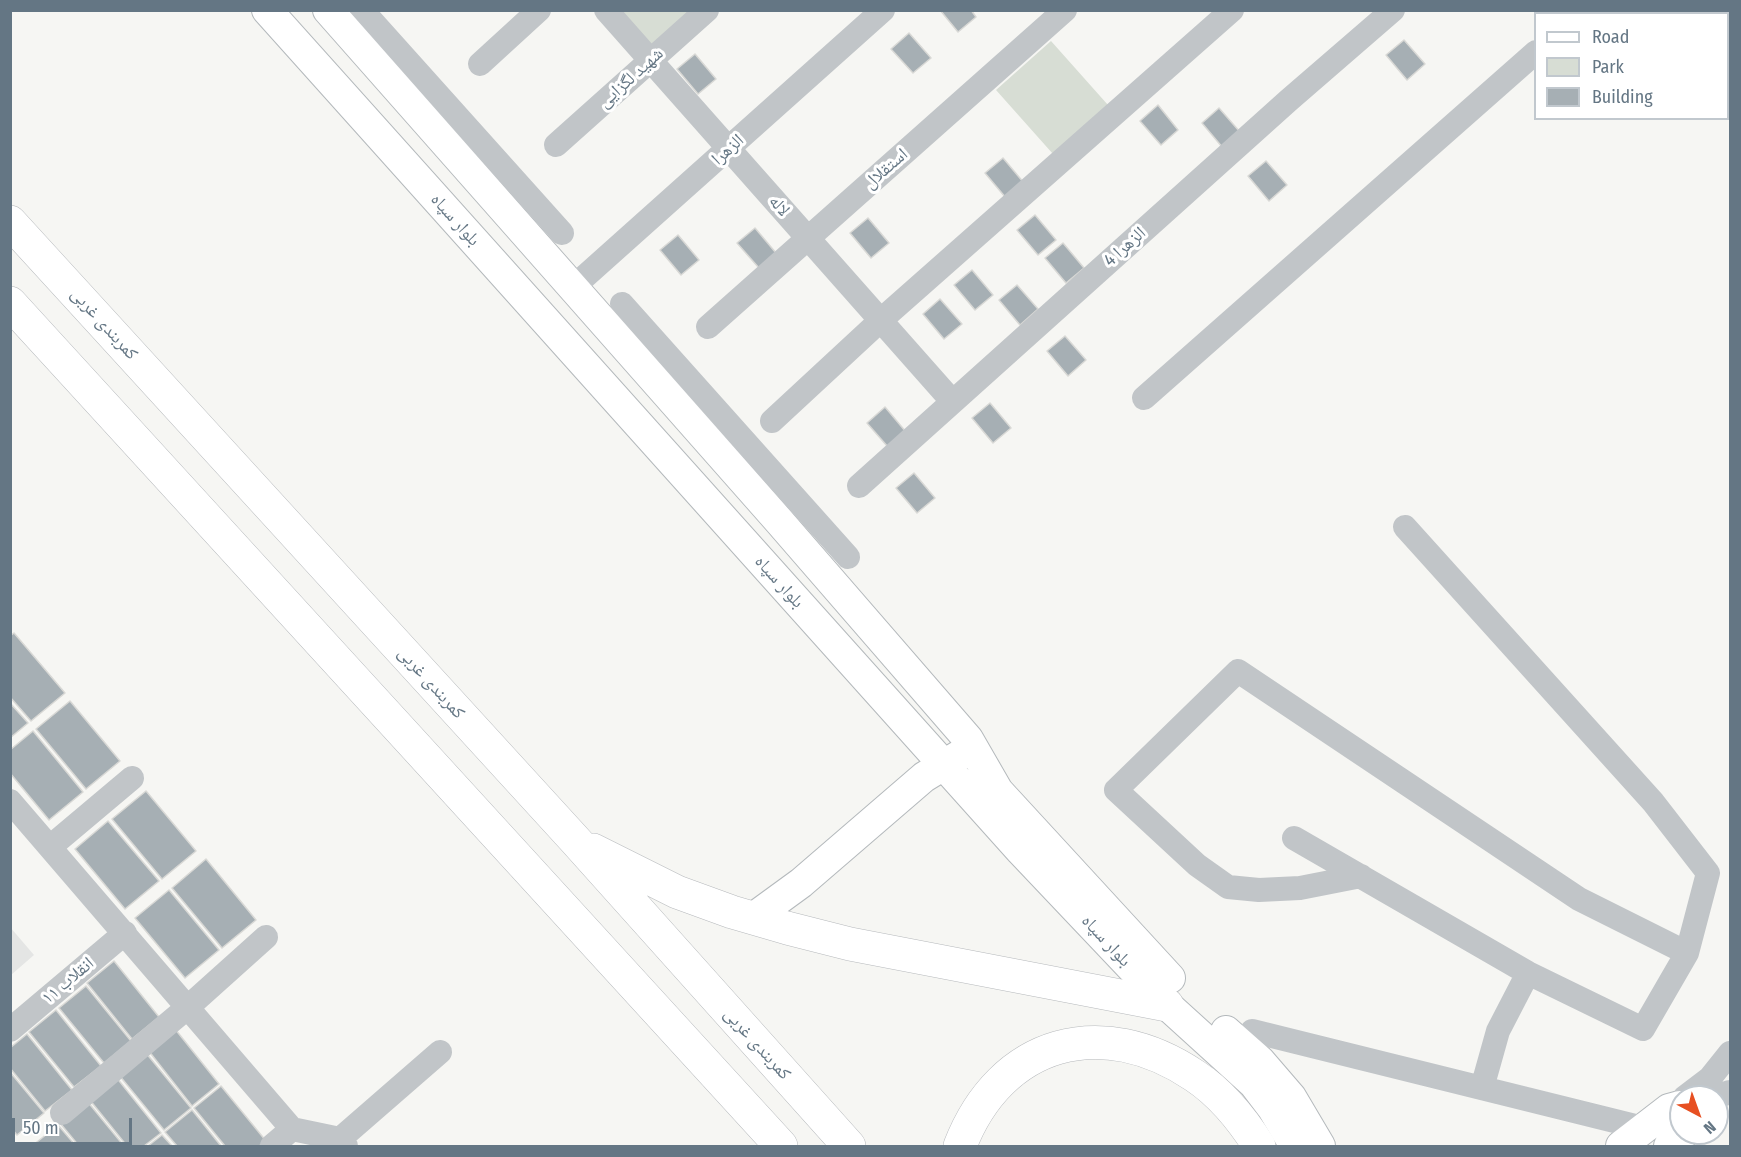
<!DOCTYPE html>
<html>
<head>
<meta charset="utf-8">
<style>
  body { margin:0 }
  #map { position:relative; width:1741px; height:1157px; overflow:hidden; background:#f6f6f3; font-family:"Fira Sans Condensed",sans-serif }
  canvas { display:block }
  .frame { position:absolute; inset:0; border:12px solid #647684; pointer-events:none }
  .legend { position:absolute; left:1534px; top:12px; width:195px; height:108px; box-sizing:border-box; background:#fff; border:2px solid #c1c8ce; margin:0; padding:8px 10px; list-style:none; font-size:18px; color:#647684 }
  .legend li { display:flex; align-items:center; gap:12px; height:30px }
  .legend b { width:30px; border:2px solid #c1c8ce }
  .north { position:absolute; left:1669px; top:1085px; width:60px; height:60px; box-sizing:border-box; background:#fff; border:2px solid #c1c8ce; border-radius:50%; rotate:139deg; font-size:16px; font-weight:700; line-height:24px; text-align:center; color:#647684 }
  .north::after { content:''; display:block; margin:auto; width:21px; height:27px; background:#e75022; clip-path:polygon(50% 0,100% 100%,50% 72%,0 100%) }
  .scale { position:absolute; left:12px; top:1118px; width:120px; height:27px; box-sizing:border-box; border:3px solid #647684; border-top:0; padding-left:8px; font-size:18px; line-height:21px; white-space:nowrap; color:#647684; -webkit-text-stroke:4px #fff; paint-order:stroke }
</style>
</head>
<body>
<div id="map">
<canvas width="1741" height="1157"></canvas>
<div class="frame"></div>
<ul class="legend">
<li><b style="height:8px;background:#fff"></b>Road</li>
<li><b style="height:16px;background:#d7ddd4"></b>Park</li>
<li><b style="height:16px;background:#a6afb4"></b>Building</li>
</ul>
<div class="north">N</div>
<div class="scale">50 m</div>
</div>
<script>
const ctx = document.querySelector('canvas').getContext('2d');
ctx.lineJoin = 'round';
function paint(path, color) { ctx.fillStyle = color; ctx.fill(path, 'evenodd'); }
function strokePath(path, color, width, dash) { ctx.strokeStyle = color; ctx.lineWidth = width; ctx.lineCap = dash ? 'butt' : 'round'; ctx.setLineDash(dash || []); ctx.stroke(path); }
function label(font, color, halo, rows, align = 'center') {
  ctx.font = font + ' "Fira Sans Condensed","Noto Naskh Arabic",sans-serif'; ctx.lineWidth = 6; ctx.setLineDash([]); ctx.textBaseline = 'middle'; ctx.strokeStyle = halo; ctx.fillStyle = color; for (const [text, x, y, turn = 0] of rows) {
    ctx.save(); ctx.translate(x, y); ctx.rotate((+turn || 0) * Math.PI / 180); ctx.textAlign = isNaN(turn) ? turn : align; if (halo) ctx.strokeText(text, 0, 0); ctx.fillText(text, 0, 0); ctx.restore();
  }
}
paint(new Path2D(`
  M 10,927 L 34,955 L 11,975 L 10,975 Z`), '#e4e5e4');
paint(new Path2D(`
  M 612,11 L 691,11 L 647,50 Z
  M 1051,41 L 1108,105 L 1053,154 L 996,90 Z`), '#d7ddd4');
const building = new Path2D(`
  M 940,10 L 971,10 L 976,17 L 958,32 Z
  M 909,33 L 931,58 L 913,73 L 891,49 Z
  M 1404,40 L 1425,64 L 1407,80 L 1386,55 Z
  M 695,54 L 716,79 L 698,94 L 677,69 Z
  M 1158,105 L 1178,130 L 1161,145 L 1140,121 Z
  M 1219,108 L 1240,132 L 1223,148 L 1202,123 Z
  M 1003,158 L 1024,183 L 1006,198 L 985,173 Z
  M 1266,161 L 1287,185 L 1269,201 L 1248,176 Z
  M 1035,215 L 1056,240 L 1038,255 L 1017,230 Z
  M 868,218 L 889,243 L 871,258 L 850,233 Z
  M 755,228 L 776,253 L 759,268 L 737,243 Z
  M 678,235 L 699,260 L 681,275 L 660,250 Z
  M 1063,243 L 1084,268 L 1066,283 L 1045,258 Z
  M 972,270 L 993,295 L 975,310 L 954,285 Z
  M 1017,285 L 1038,309 L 1020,325 L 999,300 Z
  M 940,299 L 962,324 L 944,339 L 923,314 Z
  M 1065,336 L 1086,360 L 1068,376 L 1047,351 Z
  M 990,403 L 1011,428 L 993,443 L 972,418 Z
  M 885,407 L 906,432 L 888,447 L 867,423 Z
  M 914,473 L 935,498 L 917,513 L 896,488 Z
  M 14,633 L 65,693 L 31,721 L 10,697 L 10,636 Z
  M 70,701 L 120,761 L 86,789 L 36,729 Z
  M 10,703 L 28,723 L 10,738 Z
  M 33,731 L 83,792 L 49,820 L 10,773 L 10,750 Z
  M 146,791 L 196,851 L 162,879 L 112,819 Z
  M 108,821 L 159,881 L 125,909 L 75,849 Z
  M 206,859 L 256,920 L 222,948 L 172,888 Z
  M 169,890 L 219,950 L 185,978 L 135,918 Z
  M 114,961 L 159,1017 L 132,1039 L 87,983 Z
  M 86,986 L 131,1041 L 104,1063 L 59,1008 Z
  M 56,1010 L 101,1066 L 74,1087 L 29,1032 Z
  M 175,1029 L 219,1084 L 192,1106 L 148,1050 Z
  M 27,1034 L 72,1090 L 45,1111 L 10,1068 L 10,1048 Z
  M 146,1053 L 191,1108 L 164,1130 L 119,1075 Z
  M 10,1072 L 44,1113 L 17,1135 L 10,1127 Z
  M 116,1077 L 161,1133 L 144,1146 L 127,1146 L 89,1099 Z
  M 221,1086 L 266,1141 L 259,1146 L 225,1146 L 194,1108 Z
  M 87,1101 L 124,1146 L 79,1146 L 60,1123 Z
  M 192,1110 L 221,1146 L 177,1146 L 165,1132 Z
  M 58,1125 L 76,1146 L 32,1146 Z
  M 162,1135 L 172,1146 L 148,1146 Z`);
paint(building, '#a6afb4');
strokePath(building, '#d8d8d5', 1.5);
const major = new Path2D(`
  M 267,10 L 1021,851 L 1167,1005 L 1254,1084 L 1273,1109 L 1295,1146
  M 328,10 L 779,521 L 968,739 L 998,791 L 1170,978
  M 753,918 L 801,883 L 924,777 L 960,755
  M 1226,1031 L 1260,1061 L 1291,1097 L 1320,1146
  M 1621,1146 L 1669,1109 L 1680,1106 L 1681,1108
  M 1669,1146 L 1684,1133`);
const highway = new Path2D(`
  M 10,222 L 575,840 L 849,1146
  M 10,303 L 781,1146
  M 593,850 L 677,892 L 732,912 L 787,928 L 850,944 L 1167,1005
  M 960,1146 C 1001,1040 1102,1013 1195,1076 C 1222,1094 1242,1119 1259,1146`);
strokePath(major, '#b4b9bc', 32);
strokePath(highway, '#b6b9bc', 34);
strokePath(new Path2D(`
  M 362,10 L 562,233
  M 606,10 L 952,401
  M 1579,14 L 1583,10
  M 480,64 L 539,10
  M 556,145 L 707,10
  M 572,288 L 883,10
  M 622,304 L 848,557
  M 708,327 L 1065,10
  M 1144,398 L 1536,52
  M 772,421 L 881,320 L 1232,10
  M 859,486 L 1289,100 L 1393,10
  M 10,801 L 292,1129 L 340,1139 L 346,1146
  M 1294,838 L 1528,973 L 1643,1029 L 1687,953
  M 50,847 L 132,778
  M 1361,876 L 1300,888 L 1259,890 L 1228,887 L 1197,865 L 1116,790 L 1238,671 L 1579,899 L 1687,953 L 1708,873 L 1653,802 L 1405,527
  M 10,1030 L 125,933
  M 1252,1031 L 1643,1128
  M 1482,1088 L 1498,1031 L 1528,973
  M 1685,1097 L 1710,1078 L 1730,1053
  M 1715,1097 L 1730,1092
  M 62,1113 L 188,1007 L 266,937
  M 340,1139 L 440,1052
  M 272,1146 L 292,1129`), '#c1c5c8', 24);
strokePath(major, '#fff', 30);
strokePath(highway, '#fff', 33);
label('18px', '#647684', '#fff', [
  ["شهید لگزایی",631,78,-42],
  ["الزهرا",728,150,-42],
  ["استقلال",886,169,-41],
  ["لاله",779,206,49],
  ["بلوار سپاه",455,220,48],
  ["الزهرا 4",1125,247,-42],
  ["کمربندی غربی",104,324,48],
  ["بلوار سپاه",779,582,48],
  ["کمربندی غربی",431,683,48],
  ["بلوار سپاه",1106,941,47],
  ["انقلاب ۱۱",68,981,-40],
  ["کمربندی غربی",757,1044,48]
]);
</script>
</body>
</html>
